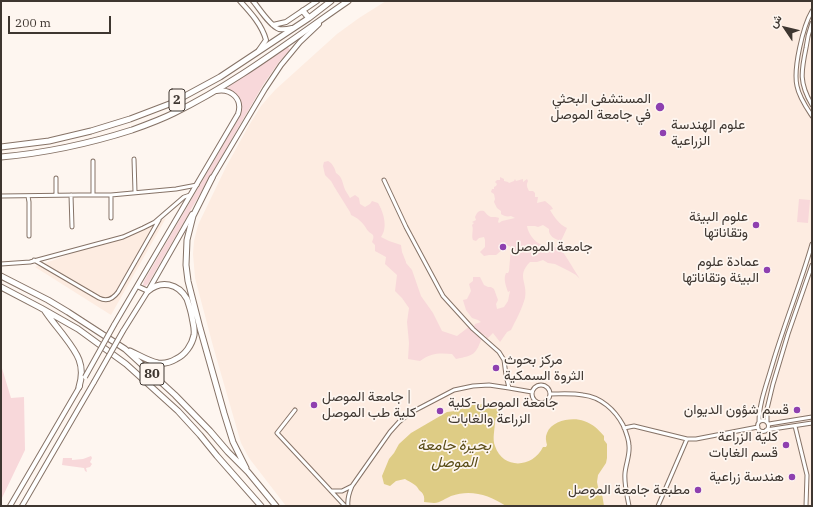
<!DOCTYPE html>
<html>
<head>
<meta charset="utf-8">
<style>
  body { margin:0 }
  #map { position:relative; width:813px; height:507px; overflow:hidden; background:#fef6f0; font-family:"IBM Plex Serif",Vazirmatn,serif }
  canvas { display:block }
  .frame { position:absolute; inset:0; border:2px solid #3e3630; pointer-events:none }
  .north { position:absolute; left:765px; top:8px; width:40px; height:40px; -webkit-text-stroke:3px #fef6f0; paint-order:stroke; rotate:305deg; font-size:11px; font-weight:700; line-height:16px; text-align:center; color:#3e3630 }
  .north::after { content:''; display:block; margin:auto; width:14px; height:18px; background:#3e3630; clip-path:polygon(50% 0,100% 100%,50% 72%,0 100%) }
  .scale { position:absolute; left:8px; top:16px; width:103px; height:18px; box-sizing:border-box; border:2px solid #3e3630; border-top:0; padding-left:5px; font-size:12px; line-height:14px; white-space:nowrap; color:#3e3630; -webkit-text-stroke:3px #fef6f0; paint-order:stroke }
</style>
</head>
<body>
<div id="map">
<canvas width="813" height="507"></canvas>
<div class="frame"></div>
<div class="north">ش</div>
<div class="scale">200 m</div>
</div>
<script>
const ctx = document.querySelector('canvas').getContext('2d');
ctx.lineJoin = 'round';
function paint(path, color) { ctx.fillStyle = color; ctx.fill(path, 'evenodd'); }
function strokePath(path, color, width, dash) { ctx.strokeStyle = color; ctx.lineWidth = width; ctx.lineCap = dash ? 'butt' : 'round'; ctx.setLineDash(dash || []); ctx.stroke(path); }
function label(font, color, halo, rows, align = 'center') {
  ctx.font = font + ' "IBM Plex Serif",Vazirmatn,serif'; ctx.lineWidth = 3.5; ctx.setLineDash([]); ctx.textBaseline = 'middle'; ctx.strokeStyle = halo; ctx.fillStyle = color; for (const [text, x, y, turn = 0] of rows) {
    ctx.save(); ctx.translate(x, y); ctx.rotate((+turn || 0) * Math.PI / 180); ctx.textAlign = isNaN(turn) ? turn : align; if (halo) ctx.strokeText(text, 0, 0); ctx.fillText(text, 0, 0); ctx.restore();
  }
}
paint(new Path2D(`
  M 386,1 L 812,1 L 812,506 L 286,506 L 249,458 L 241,443 L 213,346 L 195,278 L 193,254 L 194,241 L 198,225 L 226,167 L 248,127 L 261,106 L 267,99 L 275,90 L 337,34 L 359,18 Z
  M 166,218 L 111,315 L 35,267 Z`), '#fdece1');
paint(new Path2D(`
  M 288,47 L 290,50 L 279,62 L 263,85 L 148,284 L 144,287 L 143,285 L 144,281 L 240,116 C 245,104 239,94 227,89 L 229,86 Z
  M 328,161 C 332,163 335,168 336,173 C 342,177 342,181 344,187 C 345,191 348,194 350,198 L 355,195 L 359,198 L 360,204 L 365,207 L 370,204 L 372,201 L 378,203 C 384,213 388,228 381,237 L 389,241 L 401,245 L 402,252 L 406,262 L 406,263 L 412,270 L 421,296 L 433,313 L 442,331 L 457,336 L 470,326 L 473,329 L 475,324 L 481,322 L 478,320 L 472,318 L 466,310 L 463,300 L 467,299 L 471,291 L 469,284 L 473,281 L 473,277 L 480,277 L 484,285 L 488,287 L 491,287 L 494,289 L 498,300 L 496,304 L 497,309 L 504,307 L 508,301 L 510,291 L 508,292 C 506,286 503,279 506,273 L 508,273 L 509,271 L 511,247 L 509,246 L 507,246 L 505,242 L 502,250 L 496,255 L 489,255 L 484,256 L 480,252 L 485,247 L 485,240 L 484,237 L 479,238 L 476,241 L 473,240 C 471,235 474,230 472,225 L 474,223 L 472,222 L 476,220 L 475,217 C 477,213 478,210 484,211 C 485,212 487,215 489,216 C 491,218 496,216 499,218 L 498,222 L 499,223 L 502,221 L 515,218 L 511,216 C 507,217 504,216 501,214 L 501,211 L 497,208 L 494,202 L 495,199 L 494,194 L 491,192 L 492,189 L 494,189 L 494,187 L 496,186 L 497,184 L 495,182 L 497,180 L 500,180 L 500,177 L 504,179 L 504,181 L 508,182 L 509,183 L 514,181 L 515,179 L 516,181 L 523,179 L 523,182 L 527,179 L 528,181 C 526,185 527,187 529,191 L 533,191 L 535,193 L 535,197 L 538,197 L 537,203 L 545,201 L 551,206 L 553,209 L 550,210 C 555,218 559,224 567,228 L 561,241 C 555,239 548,236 549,229 L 543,225 L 538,227 L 535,226 L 527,226 C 528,233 534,242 542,245 C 548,247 555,246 560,249 C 564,252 576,273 580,279 L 576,275 L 569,271 L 555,264 L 548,263 L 543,260 L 537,262 L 530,262 C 516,276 528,282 525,298 C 522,309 516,320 511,330 L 507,332 L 500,342 L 493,333 L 489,337 L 485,340 L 486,336 L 473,330 L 474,333 L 482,338 C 475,355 475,355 456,359 L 452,354 C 439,353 431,353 420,361 L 408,359 L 409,343 L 407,322 L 409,308 L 402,298 L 395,291 L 397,275 L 385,264 L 386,257 L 375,251 L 375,245 L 372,242 C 373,239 374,238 373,235 C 371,233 367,231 366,228 C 362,222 358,218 351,215 L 350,212 L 335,188 L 331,181 L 325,175 L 323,166 L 324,162 Z
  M 799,199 L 810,200 L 808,223 L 797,222 Z
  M 1,365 L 11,398 L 24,397 L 25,450 L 1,500 Z
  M 91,456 L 92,458 L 90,462 L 92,464 L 90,467 L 86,468 L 87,472 L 85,471 L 84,468 L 62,465 L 63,458 L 72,458 L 72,460 L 83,459 Z`), '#f8d8da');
paint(new Path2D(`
  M 481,404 L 491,404 L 501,411 L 501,416 L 495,421 C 495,429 492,439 495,446 C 503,470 533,468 543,447 L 546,447 L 547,445 C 546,441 545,437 547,433 C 552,420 573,417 584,421 C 593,424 598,429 604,436 L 604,440 L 607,444 L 607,458 L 606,463 L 598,475 L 597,482 L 598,487 L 602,494 L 604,506 L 506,506 C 489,495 471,489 451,496 C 446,498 440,503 434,503 C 431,503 427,502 424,502 C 425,496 423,493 419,490 C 417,485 410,482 405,479 L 396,481 L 390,486 L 384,484 L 382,476 L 389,459 L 394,453 L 399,444 L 411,433 L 447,412 L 455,411 L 471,405 Z`), '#decc85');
const street = new Path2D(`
  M 812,11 C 803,26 793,69 797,86 C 799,97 806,107 812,116
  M 812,23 C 809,31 807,40 806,48 C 801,72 799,83 812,105
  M 134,159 L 135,192
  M 93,161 L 93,194
  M 384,180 L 406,227 L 443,296 L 473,329 L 499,352 L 504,360 L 506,375 L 509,388
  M 56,195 L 56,178
  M 71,195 L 72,227
  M 111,195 L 111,218
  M 1,196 L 79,195 L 111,195 L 176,189 L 197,185
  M 28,196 L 29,202 L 29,236
  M 34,260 L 99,298 C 107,302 113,299 118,292 L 159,220
  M 1,264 L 30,262 L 123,237 L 143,228 L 155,222 L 184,197 L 190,195
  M532 394a9 9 0 1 1 18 0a9 9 0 1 1-18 0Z
  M 550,394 C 561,394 572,393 583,395 C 601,397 615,410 623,425 C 626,432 629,439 629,446 C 630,455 626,463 625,473 C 624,484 627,495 629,506
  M 295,410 L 277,433 L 345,506
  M757.5 426a5.5 5.5 0 1 1 11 0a5.5 5.5 0 1 1-11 0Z
  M 759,422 C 759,404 766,386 771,369 C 783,327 800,286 812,244
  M 767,422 L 767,409 L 773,384 L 788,334 L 812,265
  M 769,424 L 812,417
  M 795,426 L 807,475 L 806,506
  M 624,428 L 634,426 L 687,439 L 696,439 L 758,427
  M 766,430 L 812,423
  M 331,491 L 342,491 L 352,486
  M 348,506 C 347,499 349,493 352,486 L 390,432 L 399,422 L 410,413 L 454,390 L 473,386 L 489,385 L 509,388 L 532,392
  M 658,506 L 687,439`);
const secondary = new Path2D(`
  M 240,1 C 251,13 262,25 266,40 L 259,50
  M 253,1 C 259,8 270,26 279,29 C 284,30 288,29 292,28
  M 273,25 L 286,22 L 317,1
  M 211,180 L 265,89 L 281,65 L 300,42 L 319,24
  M 137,286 L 148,291
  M 114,325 L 238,114 C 243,99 231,88 216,91
  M 123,331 L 148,291 L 192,214
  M 10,506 L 80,386
  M 22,506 L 94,382`);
const highway = new Path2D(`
  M 303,11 L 309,18
  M 1,147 L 49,141 L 91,131 L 130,119 L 172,103 L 220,77 L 309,18 L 331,1
  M 1,157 C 46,153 88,144 132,130 C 146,125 160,120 174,113 C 236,83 291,40 348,1
  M 212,178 L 193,216 L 187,240 L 186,265 L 188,281 L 200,328 L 224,413 L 233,442 L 246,468
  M 1,276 L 48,300 L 68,312 L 125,349 L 175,395 L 210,431 L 228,452 L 248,472 L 276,506
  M 1,287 L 41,308 L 78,329 L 126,364 L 178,411 L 200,435 L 217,456 L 261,506
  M 45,311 C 51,320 58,328 64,336 C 77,353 86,365 79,387
  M 130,351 C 139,355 148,361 158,363 C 165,364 171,362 176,359 C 185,355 192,345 194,335 C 195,329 193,323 192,317 C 191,311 189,305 187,299 C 178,283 161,280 148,291`);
strokePath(street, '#867367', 5);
strokePath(secondary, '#867367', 6);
strokePath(highway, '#867367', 7);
strokePath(street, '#fff', 3);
strokePath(secondary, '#fff', 4);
strokePath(highway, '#fff', 5);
const secondaryBridge = new Path2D(`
  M 85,377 L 114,325
  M 94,382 L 123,331`);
strokePath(secondaryBridge, '#867367', 6, []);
strokePath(secondaryBridge, '#fff', 4);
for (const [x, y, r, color] of [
  [660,107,5,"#8e40b0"],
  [663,133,4,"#8e40b0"],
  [756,225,4,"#8e40b0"],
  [503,247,4,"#8e40b0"],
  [767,270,4,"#8e40b0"],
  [496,368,4,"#8e40b0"],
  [314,405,4,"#8e40b0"],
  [797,410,4,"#8e40b0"],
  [440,411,4,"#8e40b0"],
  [786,445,4,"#8e40b0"],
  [792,477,4,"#8e40b0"],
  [698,490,4,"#8e40b0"]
]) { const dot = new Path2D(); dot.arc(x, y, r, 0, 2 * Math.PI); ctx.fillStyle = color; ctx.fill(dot); strokePath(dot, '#fef6f0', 1.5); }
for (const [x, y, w] of [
  [177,100,16],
  [152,374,24]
]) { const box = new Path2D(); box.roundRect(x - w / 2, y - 11, w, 22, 3); ctx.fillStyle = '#fef6f0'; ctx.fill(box); strokePath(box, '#3e3630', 1); }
label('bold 13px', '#3e3630', null, [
  ["2",177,100],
  ["80",152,374]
]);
label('14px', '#3e3630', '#fef6f0', [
  ["المستشفى البحثي",651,99],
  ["في جامعة الموصل",651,115],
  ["علوم الهندسة",671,125,"left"],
  ["الزراعية",671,141,"left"],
  ["علوم البيئة",748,217],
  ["وتقاناتها",748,233],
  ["جامعة الموصل",511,247,"left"],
  ["عمادة علوم",759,262],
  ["البيئة وتقاناتها",759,278],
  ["مركز بحوث",504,360,"left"],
  ["الثروة السمكية",504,376,"left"],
  ["جامعة الموصل |",322,397,"left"],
  ["كلية طب الموصل",322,413,"left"],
  ["جامعة الموصل-كلية",448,403,"left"],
  ["الزراعة والغابات",448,419,"left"],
  ["قسم شؤون الديوان",789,410],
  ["كلية الزراعة",778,437],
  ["قسم الغابات",778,453],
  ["هندسة زراعية",784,477],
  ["مطبعة جامعة الموصل",690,490]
], 'right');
label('italic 15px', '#5a4d17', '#fef6f0', [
  ["بحيرة جامعة",454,446],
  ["الموصل",454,463]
]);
</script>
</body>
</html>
